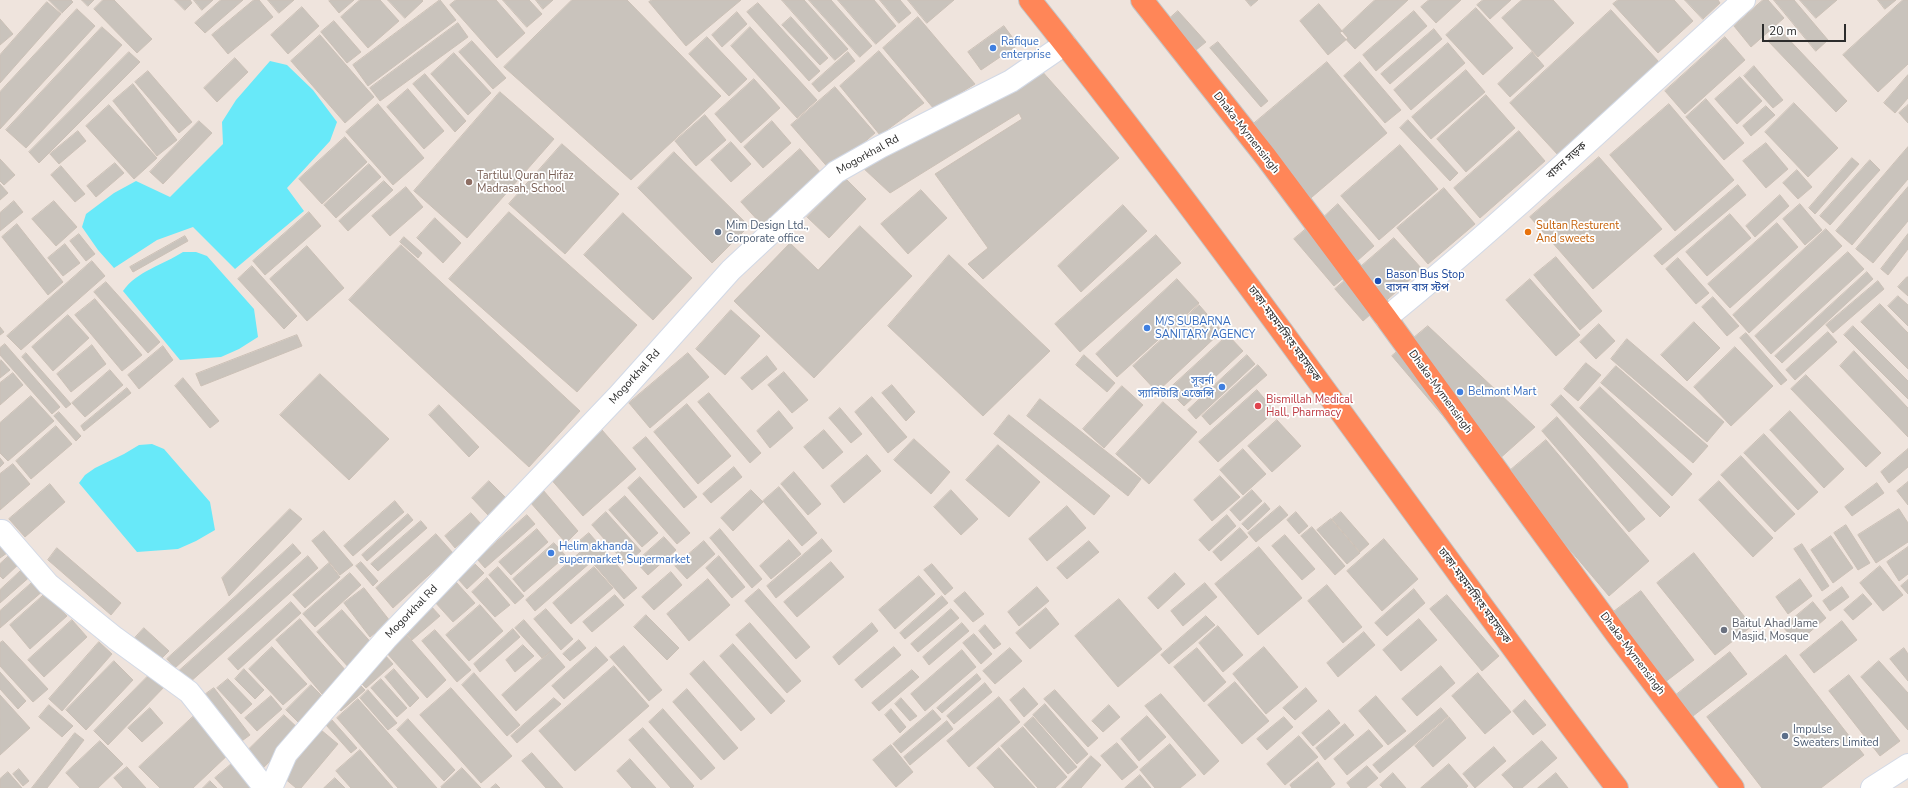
<!DOCTYPE html>
<html>
<head>
<meta charset="utf-8">
<style>
  body { margin:0 }
  #map { position:relative; width:1908px; height:788px; overflow:hidden; background:#efe4dd; font-family:"Nunito Sans",sans-serif }
  canvas { display:block }
  .scale { position:absolute; left:1762px; top:24px; width:84px; height:18px; box-sizing:border-box; border:2px solid #2c2c2c; border-top:0; padding-left:5px; font-size:12px; line-height:14px; white-space:nowrap; color:#2c2c2c; -webkit-text-stroke:3px #fff; paint-order:stroke }
</style>
</head>
<body>
<div id="map">
<canvas width="1908" height="788"></canvas>
<div class="scale">20 m</div>
</div>
<script>
const ctx = document.querySelector('canvas').getContext('2d');
ctx.lineJoin = 'round';
function paint(path, color) { ctx.fillStyle = color; ctx.fill(path, 'evenodd'); }
function strokePath(path, color, width, dash) { ctx.strokeStyle = color; ctx.lineWidth = width; ctx.lineCap = dash ? 'butt' : 'round'; ctx.setLineDash(dash || []); ctx.stroke(path); }
function label(font, color, halo, rows, align = 'center') {
  ctx.font = font + ' "Nunito Sans","Noto Sans Bengali",sans-serif'; ctx.lineWidth = 3.5; ctx.setLineDash([]); ctx.textBaseline = 'middle'; ctx.strokeStyle = halo; ctx.fillStyle = color; for (const [text, x, y, turn = 0] of rows) {
    ctx.save(); ctx.translate(x, y); ctx.rotate((+turn || 0) * Math.PI / 180); ctx.textAlign = isNaN(turn) ? turn : align; if (halo) ctx.strokeText(text, 0, 0); ctx.fillText(text, 0, 0); ctx.restore();
  }
}
paint(new Path2D(`
  M 270,61 L 287,65 L 313,90 L 337,122 L 330,141 L 287,188 L 304,211 L 235,269 L 193,227 L 157,240 L 114,268 L 98,250 L 82,227 L 86,214 L 114,193 L 136,181 L 170,197 L 223,144 L 222,122 L 236,100 Z
  M 183,252 L 196,252 L 207,256 L 231,283 L 254,309 L 258,337 L 239,349 L 221,357 L 180,360 L 123,291 C 137,271 163,265 183,252 Z
  M 152,444 L 164,449 L 210,502 L 215,530 L 196,541 L 178,549 L 137,552 L 79,483 L 85,475 L 95,468 L 124,454 L 139,445 Z`), '#68e9f9');
const building = new Path2D(`
  M 49,0 L 71,0 L 73,2 L 62,13 Z
  M 82,0 L 94,0 L 88,6 Z
  M 103,0 L 114,0 L 152,39 L 137,53 L 94,9 Z
  M 175,0 L 190,0 L 192,3 L 185,10 Z
  M 194,0 L 213,0 L 202,10 Z
  M 221,0 L 243,0 L 205,33 L 195,23 Z
  M 254,0 L 259,0 L 273,17 L 228,54 L 212,35 Z
  M 268,0 L 294,0 L 279,13 Z
  M 330,0 L 354,0 L 339,13 L 329,1 Z
  M 360,0 L 380,0 L 399,21 L 368,48 L 341,17 Z
  M 388,0 L 422,0 L 423,1 L 405,18 Z
  M 440,0 L 456,20 L 368,86 L 353,65 Z
  M 456,0 L 496,0 L 525,33 L 497,58 L 450,5 Z
  M 503,0 L 529,0 L 542,14 L 527,27 Z
  M 536,0 L 553,0 L 543,9 Z
  M 572,0 L 627,0 L 721,96 L 631,180 L 504,67 Z
  M 652,0 L 741,0 L 686,46 L 649,2 Z
  M 782,0 L 804,0 L 848,49 L 835,60 Z
  M 809,0 L 831,0 L 872,46 L 860,57 Z
  M 838,0 L 874,0 L 896,26 L 876,44 Z
  M 880,0 L 900,0 L 911,13 L 899,23 Z
  M 908,0 L 954,0 L 927,23 Z
  M 1246,0 L 1258,0 L 1251,6 Z
  M 1375,0 L 1408,0 L 1355,49 L 1340,33 Z
  M 1429,0 L 1461,0 L 1436,23 L 1421,7 Z
  M 1483,0 L 1511,0 L 1490,19 L 1477,5 Z
  M 1522,0 L 1553,0 L 1574,23 L 1538,57 L 1502,18 Z
  M 1618,0 L 1674,0 L 1693,21 L 1658,53 L 1613,4 Z
  M 1685,0 L 1718,0 L 1720,3 L 1703,19 Z
  M 1763,0 L 1768,0 L 1784,18 L 1751,47 L 1734,26 Z
  M 1774,0 L 1794,0 L 1828,40 L 1816,51 Z
  M 1800,0 L 1837,0 L 1816,18 Z
  M 1878,0 L 1896,0 L 1885,9 Z
  M 1903,0 L 1908,0 L 1908,64 L 1878,92 L 1843,55 Z
  M 47,2 L 61,14 L 0,83 L 0,55 Z
  M 758,3 L 820,71 L 809,81 L 747,12 Z
  M 1319,4 L 1348,38 L 1328,55 L 1300,21 Z
  M 302,7 L 319,26 L 288,54 L 271,35 Z
  M 1476,8 L 1513,48 L 1483,75 L 1446,35 Z
  M 77,9 L 95,26 L 0,129 L 0,92 Z
  M 1611,10 L 1659,62 L 1558,155 L 1510,103 Z
  M 1178,11 L 1206,42 L 1196,50 L 1169,19 Z
  M 1414,11 L 1427,26 L 1376,71 L 1363,55 Z
  M 737,12 L 747,24 L 722,47 L 712,35 Z
  M 791,17 L 828,58 L 820,65 L 782,25 Z
  M 918,17 L 975,84 L 934,109 L 883,48 Z
  M 0,19 L 13,34 L 0,45 Z
  M 334,21 L 361,52 L 347,63 L 321,32 Z
  M 458,23 L 468,37 L 380,101 L 370,88 Z
  M 1004,26 L 1018,45 L 981,70 L 968,52 Z
  M 102,27 L 122,45 L 26,148 L 6,130 Z
  M 750,27 L 817,100 L 797,118 L 731,46 Z
  M 1434,29 L 1442,39 L 1390,84 L 1381,74 Z
  M 1780,30 L 1847,101 L 1836,112 L 1768,41 Z
  M 320,35 L 374,97 L 345,123 L 291,61 Z
  M 707,37 L 747,79 L 729,96 L 689,54 Z
  M 1725,37 L 1745,60 L 1685,114 L 1665,91 Z
  M 472,41 L 506,78 L 493,89 L 459,52 Z
  M 1218,42 L 1268,101 L 1261,107 L 1210,48 Z
  M 1448,43 L 1465,63 L 1411,110 L 1394,90 Z
  M 879,51 L 924,103 L 880,135 L 840,86 Z
  M 129,52 L 140,62 L 39,163 L 29,152 Z
  M 848,52 L 855,61 L 819,92 L 812,84 Z
  M 1532,52 L 1544,66 L 1510,97 L 1498,84 Z
  M 454,53 L 491,93 L 468,115 L 431,74 Z
  M 235,58 L 248,72 L 217,102 L 204,88 Z
  M 1327,62 L 1387,133 L 1305,203 L 1245,131 Z
  M 1360,62 L 1401,110 L 1385,123 L 1344,76 Z
  M 1754,66 L 1783,100 L 1773,108 L 1744,76 Z
  M 1040,69 L 1119,158 L 983,279 L 968,264 L 988,248 L 935,174 L 1022,119 L 1019,113 L 890,193 L 862,167 Z
  M 1466,70 L 1485,92 L 1431,139 L 1412,117 Z
  M 148,71 L 192,122 L 179,133 L 135,82 Z
  M 425,74 L 466,121 L 455,132 L 413,84 Z
  M 1908,75 L 1908,98 L 1895,113 L 1884,103 Z
  M 1740,77 L 1762,101 L 1737,124 L 1715,99 Z
  M 754,79 L 780,108 L 741,143 L 715,114 Z
  M 133,84 L 177,140 L 157,156 L 113,101 Z
  M 835,87 L 875,133 L 831,171 L 791,125 Z
  M 408,89 L 444,131 L 424,149 L 387,107 Z
  M 500,92 L 554,139 L 467,238 L 414,191 Z
  M 1486,95 L 1515,128 L 1466,172 L 1437,139 Z
  M 1706,99 L 1744,143 L 1724,160 L 1686,117 Z
  M 1794,103 L 1838,148 L 1808,177 L 1765,132 Z
  M 378,104 L 424,158 L 393,185 L 346,132 Z
  M 1669,104 L 1734,180 L 1675,231 L 1610,155 Z
  M 109,105 L 157,158 L 134,179 L 86,126 Z
  M 1908,105 L 1908,123 L 1899,113 Z
  M 1766,106 L 1775,115 L 1751,136 L 1743,126 Z
  M 705,115 L 726,140 L 696,166 L 675,141 Z
  M 1408,120 L 1458,173 L 1450,181 L 1400,128 Z
  M 199,121 L 212,133 L 163,184 L 150,172 Z
  M 772,121 L 791,143 L 763,168 L 744,147 Z
  M 78,131 L 86,141 L 59,164 L 50,154 Z
  M 1519,131 L 1545,161 L 1480,218 L 1454,188 Z
  M 345,137 L 367,162 L 322,204 L 299,179 Z
  M 731,142 L 751,164 L 731,182 L 711,160 Z
  M 1766,143 L 1788,169 L 1766,188 L 1743,161 Z
  M 562,144 L 619,194 L 565,254 L 509,204 Z
  M 1400,145 L 1438,189 L 1379,240 L 1341,196 Z
  M 1908,147 L 1908,179 L 1852,245 L 1836,231 Z
  M 800,149 L 821,173 L 762,225 L 741,202 Z
  M 674,152 L 749,226 L 712,263 L 638,188 Z
  M 1599,157 L 1662,229 L 1593,289 L 1530,217 Z
  M 1852,158 L 1859,164 L 1815,214 L 1809,208 Z
  M 0,159 L 15,175 L 4,185 L 0,181 Z
  M 1870,160 L 1880,170 L 1830,225 L 1820,216 Z
  M 115,163 L 124,173 L 96,197 L 87,186 Z
  M 369,164 L 381,177 L 336,218 L 324,205 Z
  M 61,166 L 85,194 L 75,202 L 51,175 Z
  M 1797,170 L 1812,187 L 1798,199 L 1783,183 Z
  M 845,178 L 866,199 L 829,238 L 807,217 Z
  M 384,181 L 393,190 L 348,231 L 339,221 Z
  M 0,184 L 8,193 L 0,200 Z
  M 1738,185 L 1746,195 L 1662,265 L 1654,256 Z
  M 406,187 L 423,207 L 390,236 L 372,216 Z
  M 1908,187 L 1908,221 L 1873,263 L 1856,249 Z
  M 1444,188 L 1475,224 L 1428,264 L 1397,228 Z
  M 921,190 L 947,218 L 908,254 L 881,224 Z
  M 1780,195 L 1789,206 L 1755,237 L 1746,226 Z
  M 14,201 L 23,212 L 0,231 L 0,213 Z
  M 54,201 L 77,227 L 56,246 L 32,219 Z
  M 1338,204 L 1374,246 L 1348,269 L 1312,228 Z
  M 1800,204 L 1822,230 L 1805,245 L 1783,219 Z
  M 1123,205 L 1147,231 L 1081,292 L 1058,266 Z
  M 309,212 L 321,226 L 265,275 L 253,261 Z
  M 509,212 L 637,325 L 577,392 L 449,279 Z
  M 623,213 L 692,278 L 653,320 L 584,255 Z
  M 1730,214 L 1751,238 L 1707,276 L 1686,252 Z
  M 435,218 L 461,243 L 443,263 L 417,238 Z
  M 1777,223 L 1798,247 L 1730,308 L 1708,284 Z
  M 17,224 L 63,282 L 48,295 L 2,237 Z
  M 860,226 L 912,276 L 814,378 L 734,301 L 790,243 L 818,270 Z
  M 1306,229 L 1346,276 L 1334,286 L 1294,239 Z
  M 1826,229 L 1842,246 L 1749,333 L 1733,315 Z
  M 79,234 L 95,254 L 86,261 L 70,241 Z
  M 1908,234 L 1908,249 L 1888,275 L 1881,269 Z
  M 1156,235 L 1181,263 L 1080,352 L 1055,324 Z
  M 185,236 L 188,241 L 133,272 L 130,267 Z
  M 404,237 L 422,253 L 418,258 L 400,242 Z
  M 1394,238 L 1422,269 L 1363,321 L 1335,289 Z
  M 65,244 L 80,263 L 63,276 L 48,258 Z
  M 401,245 L 580,411 L 529,467 L 349,300 Z
  M 307,246 L 344,288 L 307,321 L 270,279 Z
  M 1848,252 L 1864,269 L 1771,354 L 1755,336 Z
  M 949,255 L 1050,351 L 983,416 L 888,326 Z
  M 1556,257 L 1602,311 L 1580,330 L 1534,275 Z
  M 1678,258 L 1709,293 L 1696,304 L 1666,269 Z
  M 92,261 L 105,276 L 21,350 L 7,336 Z
  M 252,266 L 297,316 L 284,329 L 238,279 Z
  M 1867,272 L 1873,279 L 1782,363 L 1775,356 Z
  M 1907,277 L 1908,277 L 1908,296 L 1898,287 Z
  M 1177,279 L 1199,303 L 1117,377 L 1096,354 Z
  M 1530,279 L 1580,335 L 1556,356 L 1506,300 Z
  M 1878,281 L 1884,289 L 1833,333 L 1826,325 Z
  M 106,282 L 160,342 L 148,353 L 94,292 Z
  M 1898,296 L 1908,305 L 1908,326 L 1888,306 Z
  M 1713,297 L 1739,326 L 1727,336 L 1702,307 Z
  M 95,299 L 142,355 L 122,371 L 75,315 Z
  M 1880,304 L 1908,333 L 1908,369 L 1861,322 Z
  M 1199,305 L 1222,331 L 1157,392 L 1133,366 Z
  M 731,310 L 760,336 L 725,375 L 696,349 Z
  M 68,315 L 89,338 L 53,371 L 32,347 Z
  M 1694,322 L 1720,348 L 1687,381 L 1661,355 Z
  M 1599,324 L 1615,341 L 1596,359 L 1580,342 Z
  M 1428,326 L 1535,427 L 1488,469 L 1392,356 Z
  M 1853,326 L 1908,381 L 1908,399 L 1844,335 Z
  M 0,327 L 4,332 L 0,335 Z
  M 1828,332 L 1837,342 L 1795,380 L 1786,370 Z
  M 1746,333 L 1787,380 L 1781,385 L 1740,338 Z
  M 297,335 L 302,346 L 201,386 L 196,374 Z
  M 1228,335 L 1243,351 L 1184,406 L 1168,390 Z
  M 1627,339 L 1724,422 L 1707,442 L 1611,359 Z
  M 5,344 L 60,407 L 52,414 L 0,355 L 0,348 Z
  M 92,345 L 106,364 L 71,392 L 57,374 Z
  M 163,346 L 173,360 L 139,389 L 128,375 Z
  M 1735,347 L 1773,386 L 1731,426 L 1694,387 Z
  M 1854,351 L 1908,408 L 1908,437 L 1840,366 Z
  M 26,353 L 71,404 L 66,408 L 22,357 Z
  M 688,353 L 709,377 L 650,428 L 629,403 Z
  M 1084,355 L 1115,383 L 1107,392 L 1076,365 Z
  M 1247,355 L 1255,364 L 1196,419 L 1188,410 Z
  M 767,356 L 777,369 L 752,390 L 741,378 Z
  M 1,360 L 10,370 L 0,378 L 0,361 Z
  M 1586,363 L 1601,375 L 1578,401 L 1564,389 Z
  M 1258,365 L 1267,375 L 1210,425 L 1202,416 Z
  M 1616,366 L 1708,446 L 1693,463 L 1601,383 Z
  M 110,370 L 123,385 L 85,417 L 72,403 Z
  M 784,372 L 808,400 L 792,413 L 768,385 Z
  M 13,373 L 23,385 L 0,405 L 0,383 Z
  M 320,374 L 389,439 L 349,480 L 280,415 Z
  M 1806,375 L 1881,453 L 1866,467 L 1791,389 Z
  M 183,378 L 219,421 L 210,428 L 175,386 Z
  M 892,385 L 915,412 L 906,421 L 882,393 Z
  M 1122,386 L 1143,405 L 1104,448 L 1083,429 Z
  M 1600,387 L 1692,474 L 1672,496 L 1580,408 Z
  M 127,388 L 131,393 L 84,431 L 81,426 Z
  M 1257,390 L 1275,411 L 1218,462 L 1199,442 Z
  M 709,393 L 761,453 L 750,463 L 698,402 Z
  M 1561,395 L 1670,507 L 1660,517 L 1551,405 Z
  M 31,396 L 54,421 L 8,461 L 0,453 L 0,423 Z
  M 872,397 L 907,437 L 888,453 L 855,412 Z
  M 1040,399 L 1141,479 L 1128,496 L 1027,416 Z
  M 1163,402 L 1197,432 L 1149,484 L 1116,454 Z
  M 687,404 L 731,456 L 698,484 L 654,432 Z
  M 439,405 L 479,447 L 469,457 L 429,415 Z
  M 840,408 L 862,434 L 851,443 L 829,418 Z
  M 779,411 L 793,428 L 770,448 L 757,431 Z
  M 1790,411 L 1844,469 L 1824,488 L 1770,430 Z
  M 59,412 L 81,436 L 76,441 L 54,416 Z
  M 1009,415 L 1110,496 L 1094,515 L 994,434 Z
  M 1557,417 L 1645,519 L 1629,532 L 1542,431 Z
  M 1277,420 L 1301,446 L 1272,472 L 1248,446 Z
  M 56,426 L 72,444 L 31,479 L 16,461 Z
  M 602,430 L 636,469 L 583,516 L 549,477 Z
  M 824,430 L 843,452 L 823,469 L 804,447 Z
  M 1764,434 L 1818,492 L 1798,510 L 1744,453 Z
  M 646,437 L 697,497 L 684,508 L 633,448 Z
  M 914,439 L 950,472 L 931,494 L 894,460 Z
  M 1546,440 L 1649,561 L 1609,596 L 1506,474 Z
  M 998,445 L 1040,482 L 1009,517 L 966,480 Z
  M 1243,449 L 1266,474 L 1243,495 L 1220,470 Z
  M 1908,449 L 1908,467 L 1889,483 L 1881,472 Z
  M 867,455 L 881,471 L 844,503 L 831,486 Z
  M 1741,456 L 1795,514 L 1775,532 L 1721,475 Z
  M 0,458 L 4,463 L 0,467 Z
  M 13,464 L 30,484 L 0,510 L 0,474 Z
  M 734,467 L 742,477 L 711,503 L 703,494 Z
  M 794,472 L 821,504 L 808,515 L 781,484 Z
  M 1220,476 L 1240,497 L 1212,521 L 1194,500 Z
  M 640,477 L 690,533 L 677,544 L 628,488 Z
  M 489,481 L 506,498 L 488,515 L 472,498 Z
  M 1719,481 L 1773,538 L 1753,557 L 1699,500 Z
  M 1908,482 L 1908,505 L 1897,491 Z
  M 1877,483 L 1884,493 L 1852,516 L 1845,507 Z
  M 50,484 L 65,502 L 25,537 L 9,519 Z
  M 779,487 L 817,533 L 802,546 L 763,501 Z
  M 543,490 L 578,531 L 566,543 L 530,502 Z
  M 751,490 L 763,502 L 733,531 L 721,518 Z
  M 951,490 L 978,519 L 961,535 L 934,507 Z
  M 1252,490 L 1262,501 L 1240,521 L 1230,510 Z
  M 625,496 L 658,533 L 642,547 L 609,510 Z
  M 395,501 L 404,512 L 353,556 L 344,546 Z
  M 1265,503 L 1270,509 L 1248,530 L 1242,524 Z
  M 1067,506 L 1086,528 L 1047,561 L 1029,539 Z
  M 1280,506 L 1288,515 L 1256,542 L 1248,533 Z
  M 290,509 L 302,519 L 229,596 L 222,578 Z
  M 1899,509 L 1908,523 L 1908,542 L 1876,563 L 1858,535 Z
  M 606,512 L 641,551 L 626,564 L 592,525 Z
  M 1296,512 L 1308,526 L 1299,534 L 1287,520 Z
  M 1341,512 L 1369,544 L 1360,552 L 1332,519 Z
  M 471,513 L 482,525 L 455,548 L 445,536 Z
  M 408,514 L 413,520 L 367,561 L 362,555 Z
  M 527,515 L 535,524 L 485,568 L 477,559 Z
  M 1227,515 L 1236,526 L 1209,551 L 1199,540 Z
  M 1331,519 L 1360,553 L 1347,564 L 1317,530 Z
  M 421,521 L 427,528 L 378,571 L 371,564 Z
  M 1846,525 L 1870,563 L 1858,570 L 1834,533 Z
  M 1312,527 L 1345,566 L 1335,575 L 1301,536 Z
  M 1240,528 L 1248,537 L 1221,561 L 1213,552 Z
  M 537,529 L 548,542 L 511,575 L 499,562 Z
  M 720,529 L 762,579 L 752,588 L 710,538 Z
  M 324,531 L 353,565 L 340,575 L 312,541 Z
  M 589,533 L 637,588 L 624,599 L 576,544 Z
  M 436,534 L 453,553 L 393,608 L 376,588 Z
  M 1285,535 L 1315,569 L 1302,580 L 1272,546 Z
  M 1831,536 L 1853,568 L 1833,583 L 1811,550 Z
  M 664,537 L 676,550 L 648,575 L 636,562 Z
  M 822,539 L 832,551 L 776,598 L 767,586 Z
  M 1384,539 L 1418,579 L 1382,611 L 1347,571 Z
  M 789,540 L 801,554 L 771,579 L 760,566 Z
  M 704,541 L 715,554 L 687,579 L 675,566 Z
  M 1089,541 L 1099,552 L 1067,579 L 1057,568 Z
  M 554,543 L 566,556 L 524,592 L 513,579 Z
  M 0,544 L 7,553 L 0,558 Z
  M 293,544 L 301,553 L 175,668 L 167,659 Z
  M 1802,544 L 1829,586 L 1822,591 L 1794,549 Z
  M 1259,547 L 1302,598 L 1258,635 L 1215,584 Z
  M 1908,547 L 1908,574 L 1899,581 L 1887,562 Z
  M 57,548 L 121,603 L 111,615 L 48,560 Z
  M 582,551 L 591,562 L 535,611 L 526,600 Z
  M 1694,553 L 1752,626 L 1715,655 L 1657,583 Z
  M 11,554 L 20,563 L 3,579 L 0,576 L 0,564 Z
  M 308,556 L 318,568 L 189,683 L 179,671 Z
  M 719,556 L 745,587 L 732,598 L 706,568 Z
  M 361,562 L 378,581 L 373,586 L 356,566 Z
  M 831,562 L 844,577 L 797,617 L 784,602 Z
  M 329,563 L 340,577 L 305,608 L 293,595 Z
  M 475,564 L 484,573 L 467,589 L 458,579 Z
  M 932,564 L 953,588 L 945,595 L 924,570 Z
  M 26,566 L 33,574 L 0,603 L 0,590 Z
  M 1880,566 L 1903,595 L 1883,611 L 1860,583 Z
  M 498,567 L 524,596 L 515,604 L 489,575 Z
  M 594,567 L 613,588 L 571,624 L 553,603 Z
  M 671,572 L 682,585 L 654,610 L 642,597 Z
  M 350,573 L 361,585 L 315,627 L 303,614 Z
  M 1175,573 L 1185,584 L 1158,609 L 1148,598 Z
  M 919,576 L 935,594 L 895,629 L 879,610 Z
  M 487,578 L 510,605 L 495,617 L 472,592 Z
  M 708,579 L 730,605 L 689,641 L 667,614 Z
  M 1800,579 L 1812,596 L 1788,614 L 1776,597 Z
  M 35,580 L 44,590 L 0,628 L 0,611 Z
  M 1908,580 L 1908,594 L 1901,586 Z
  M 456,582 L 475,603 L 453,622 L 434,601 Z
  M 1205,583 L 1217,597 L 1183,626 L 1171,611 Z
  M 1327,585 L 1362,627 L 1343,643 L 1308,601 Z
  M 1037,587 L 1049,601 L 1019,626 L 1008,612 Z
  M 1842,587 L 1849,597 L 1830,611 L 1823,601 Z
  M 364,588 L 390,621 L 370,637 L 344,603 Z
  M 759,589 L 810,647 L 796,659 L 745,601 Z
  M 1414,589 L 1425,603 L 1387,636 L 1375,623 Z
  M 1641,591 L 1694,660 L 1652,692 L 1599,623 Z
  M 965,592 L 984,614 L 973,622 L 954,601 Z
  M 46,593 L 67,616 L 30,649 L 10,625 Z
  M 1863,594 L 1872,604 L 1853,620 L 1844,610 Z
  M 615,595 L 624,605 L 592,632 L 583,622 Z
  M 1447,595 L 1499,656 L 1482,671 L 1430,609 Z
  M 942,596 L 948,603 L 905,639 L 900,633 Z
  M 1119,599 L 1162,649 L 1118,687 L 1075,636 Z
  M 291,602 L 301,613 L 238,670 L 228,659 Z
  M 1813,602 L 1826,618 L 1797,643 L 1783,627 Z
  M 430,605 L 440,616 L 412,640 L 403,629 Z
  M 480,605 L 503,631 L 469,661 L 446,635 Z
  M 1046,608 L 1059,624 L 1030,649 L 1016,633 Z
  M 546,609 L 573,639 L 561,650 L 534,619 Z
  M 951,609 L 959,618 L 918,652 L 911,644 Z
  M 342,610 L 375,647 L 350,669 L 317,632 Z
  M 646,615 L 679,648 L 667,660 L 634,627 Z
  M 1206,616 L 1215,625 L 1169,664 L 1161,655 Z
  M 300,619 L 347,672 L 322,694 L 276,640 Z
  M 1419,619 L 1437,640 L 1401,671 L 1383,650 Z
  M 72,620 L 87,637 L 44,677 L 28,660 Z
  M 524,620 L 551,651 L 542,658 L 515,628 Z
  M 1842,621 L 1857,640 L 1814,673 L 1800,655 Z
  M 750,623 L 801,681 L 787,693 L 736,635 Z
  M 872,623 L 878,631 L 839,665 L 833,657 Z
  M 962,623 L 969,631 L 929,665 L 923,657 Z
  M 985,625 L 1001,644 L 994,649 L 979,631 Z
  M 1218,626 L 1243,655 L 1223,672 L 1199,643 Z
  M 144,628 L 169,651 L 157,663 L 133,640 Z
  M 513,629 L 520,637 L 480,672 L 474,664 Z
  M 435,630 L 471,670 L 457,682 L 422,641 Z
  M 1364,632 L 1375,645 L 1338,677 L 1327,663 Z
  M 405,633 L 446,680 L 427,698 L 385,651 Z
  M 974,634 L 992,654 L 981,664 L 963,643 Z
  M 579,640 L 586,648 L 570,661 L 563,654 Z
  M 3,641 L 48,689 L 33,702 L 0,666 L 0,643 Z
  M 99,642 L 112,654 L 62,711 L 49,699 Z
  M 733,644 L 785,701 L 771,714 L 720,656 Z
  M 523,645 L 534,656 L 515,672 L 506,660 Z
  M 624,646 L 662,690 L 649,701 L 610,657 Z
  M 272,647 L 307,684 L 283,705 L 249,669 Z
  M 596,647 L 608,660 L 564,699 L 552,686 Z
  M 894,647 L 901,655 L 862,688 L 855,680 Z
  M 1264,647 L 1298,687 L 1266,714 L 1233,674 Z
  M 1010,648 L 1022,661 L 995,684 L 983,671 Z
  M 1197,648 L 1226,682 L 1204,702 L 1174,667 Z
  M 1904,648 L 1908,654 L 1908,681 L 1890,659 Z
  M 962,650 L 976,667 L 925,711 L 911,694 Z
  M 551,651 L 565,667 L 516,711 L 502,695 Z
  M 1730,652 L 1747,674 L 1693,716 L 1676,695 Z
  M 384,654 L 393,664 L 366,688 L 357,679 Z
  M 1786,655 L 1864,755 L 1821,788 L 1762,788 L 1707,717 Z
  M 114,661 L 133,680 L 86,730 L 66,710 Z
  M 704,661 L 755,719 L 741,731 L 690,674 Z
  M 1879,661 L 1908,693 L 1908,730 L 1861,677 Z
  M 614,666 L 649,706 L 575,771 L 539,731 Z
  M 1441,666 L 1455,683 L 1417,716 L 1402,699 Z
  M 244,669 L 264,690 L 255,699 L 235,679 Z
  M 394,669 L 419,698 L 410,707 L 385,677 Z
  M 154,670 L 168,683 L 108,745 L 94,731 Z
  M 912,670 L 919,677 L 879,711 L 872,703 Z
  M 0,672 L 26,701 L 18,709 L 0,689 Z
  M 474,673 L 520,725 L 507,736 L 462,685 Z
  M 1478,673 L 1511,712 L 1485,734 L 1452,696 Z
  M 977,674 L 981,679 L 942,713 L 937,708 Z
  M 1849,675 L 1900,741 L 1880,756 L 1829,691 Z
  M 228,679 L 252,704 L 241,714 L 217,688 Z
  M 381,679 L 407,708 L 397,717 L 371,688 Z
  M 1235,682 L 1269,721 L 1242,744 L 1208,705 Z
  M 985,683 L 992,692 L 954,724 L 947,716 Z
  M 311,685 L 326,700 L 301,725 L 286,710 Z
  M 360,685 L 365,690 L 341,711 L 337,706 Z
  M 214,688 L 250,735 L 235,746 L 199,699 Z
  M 451,688 L 512,756 L 481,783 L 420,715 Z
  M 1024,688 L 1038,704 L 1024,717 L 1010,700 Z
  M 1306,688 L 1317,701 L 1295,720 L 1283,708 Z
  M 687,689 L 738,748 L 724,760 L 673,702 Z
  M 368,690 L 397,723 L 388,730 L 360,698 Z
  M 1055,690 L 1098,738 L 1088,747 L 1044,699 Z
  M 1161,694 L 1219,761 L 1204,775 L 1145,706 Z
  M 0,695 L 30,728 L 0,755 Z
  M 271,696 L 282,709 L 257,731 L 245,718 Z
  M 1376,696 L 1406,731 L 1388,745 L 1359,711 Z
  M 999,697 L 1020,722 L 969,767 L 947,741 Z
  M 554,698 L 561,704 L 517,743 L 511,736 Z
  M 901,698 L 917,716 L 910,721 L 895,704 Z
  M 358,699 L 437,788 L 398,788 L 337,718 Z
  M 1525,700 L 1546,725 L 1533,735 L 1513,711 Z
  M 1045,704 L 1088,754 L 1077,764 L 1033,715 Z
  M 49,705 L 73,726 L 62,737 L 39,717 Z
  M 1109,705 L 1120,717 L 1103,732 L 1092,721 Z
  M 150,708 L 163,723 L 142,742 L 128,728 Z
  M 1441,708 L 1448,716 L 1380,773 L 1373,765 Z
  M 663,709 L 715,768 L 701,780 L 649,722 Z
  M 891,709 L 906,727 L 900,733 L 885,715 Z
  M 933,710 L 941,719 L 901,753 L 893,744 Z
  M 1329,710 L 1340,723 L 1313,746 L 1302,733 Z
  M 195,715 L 231,752 L 193,788 L 160,788 L 139,767 Z
  M 284,715 L 301,731 L 260,771 L 244,754 Z
  M 1147,716 L 1166,737 L 1139,761 L 1121,739 Z
  M 1033,717 L 1077,767 L 1068,774 L 1024,725 Z
  M 1284,717 L 1293,727 L 1267,750 L 1257,739 Z
  M 1449,717 L 1466,738 L 1433,767 L 1415,746 Z
  M 408,719 L 455,770 L 444,781 L 397,730 Z
  M 332,720 L 357,748 L 351,753 L 326,725 Z
  M 947,721 L 953,729 L 910,765 L 904,757 Z
  M 1345,724 L 1354,735 L 1325,760 L 1316,748 Z
  M 1023,727 L 1067,777 L 1055,788 L 1038,788 L 1001,746 Z
  M 643,728 L 694,786 L 692,788 L 671,788 L 629,740 Z
  M 321,730 L 338,744 L 301,788 L 296,788 L 283,777 Z
  M 1369,730 L 1383,746 L 1347,775 L 1334,759 Z
  M 75,733 L 84,740 L 47,788 L 32,788 Z
  M 1299,736 L 1318,757 L 1285,785 L 1267,764 Z
  M 100,741 L 123,764 L 98,788 L 80,788 L 66,773 Z
  M 1542,741 L 1557,758 L 1522,788 L 1514,788 L 1502,775 Z
  M 1117,743 L 1138,767 L 1122,780 L 1101,756 Z
  M 1170,744 L 1196,775 L 1180,788 L 1155,788 L 1140,770 Z
  M 891,745 L 913,772 L 896,787 L 873,760 Z
  M 1494,747 L 1506,761 L 1475,788 L 1463,774 Z
  M 999,748 L 1035,788 L 995,788 L 977,768 Z
  M 360,750 L 393,788 L 351,788 L 336,771 Z
  M 532,753 L 563,788 L 546,788 L 522,761 Z
  M 1091,756 L 1101,765 L 1081,788 L 1062,788 Z
  M 630,759 L 656,788 L 632,788 L 617,771 Z
  M 235,761 L 259,788 L 224,788 L 215,778 Z
  M 1318,762 L 1335,784 L 1330,788 L 1292,788 L 1290,785 Z
  M 1449,764 L 1468,786 L 1466,788 L 1421,788 Z
  M 1367,766 L 1378,778 L 1366,788 L 1351,788 L 1347,783 Z
  M 127,767 L 146,788 L 123,788 L 114,778 Z
  M 462,768 L 481,788 L 442,788 L 441,787 Z
  M 19,769 L 29,781 L 23,786 L 13,774 Z
  M 8,772 L 22,788 L 0,788 L 0,779 Z
  M 1393,773 L 1406,788 L 1383,788 L 1380,785 Z
  M 1556,773 L 1568,788 L 1538,788 Z
  M 1140,775 L 1151,788 L 1125,788 Z
  M 335,778 L 345,788 L 324,788 Z
  M 210,781 L 217,788 L 203,788 Z
  M 496,784 L 500,788 L 491,788 Z`);
paint(building, '#c9c3bc');
strokePath(building, '#cbc0b6', 1);
const street = new Path2D(`
  M 1386,318 C 1511,217 1625,106 1744,0
  M 0,531 L 2,531 L 48,584 L 115,638 L 189,692 L 265,788
  M 271,788 L 286,754 L 386,639 L 619,395 L 731,270 L 836,172 L 880,147 L 1011,81 L 1065,44
  M 1872,788 L 1908,765`);
const highway = new Path2D(`
  M 1030,0 C 1235,256 1420,527 1617,788
  M 1142,0 L 1266,157 L 1386,318 L 1617,635 L 1733,788`);
strokePath(street, '#d2d9e6', 24);
strokePath(highway, '#c4c4c4', 24);
strokePath(street, '#fff', 22);
strokePath(highway, '#ff8658', 22);
for (const [x, y, r, color] of [
  [993,48,4,"#3f7fe0"],
  [469,182,4,"#8d6e63"],
  [718,232,4,"#5c6f8a"],
  [1528,232,4,"#e8710a"],
  [1378,281,4,"#1a4fb4"],
  [1147,328,4,"#3f7fe0"],
  [1222,387,4,"#3f7fe0"],
  [1460,392,4,"#3f7fe0"],
  [1258,406,4,"#e0444e"],
  [551,553,4,"#3f7fe0"],
  [1724,630,4,"#6b7280"],
  [1785,736,4,"#5c6f8a"]
]) { const dot = new Path2D(); dot.arc(x, y, r, 0, 2 * Math.PI); ctx.fillStyle = color; ctx.fill(dot); strokePath(dot, '#fff', 1.5); }
label('11px', '#366cbe', '#fff', [
  ["Rafique",1001,42],
  ["enterprise",1001,55],
  ["M/S SUBARNA",1155,322],
  ["SANITARY AGENCY",1155,335],
  ["সূবর্না",1214,381,"right"],
  ["স্যানিটারি এজেন্সি",1214,394,"right"],
  ["Belmont Mart",1468,392],
  ["Helim akhanda",559,547],
  ["supermarket, Supermarket",559,560]
], 'left');
label('11px', '#2c2c2c', '#fff', [
  ["Dhaka-Mymensingh",1246,133,52],
  ["Mogorkhal Rd",868,155,-29],
  ["বাসন সড়ক",1567,161,-42],
  ["ঢাকা-ময়মনসিংহ মহাসড়ক",1284,334,54],
  ["Mogorkhal Rd",635,377,-48],
  ["Dhaka-Mymensingh",1440,392,54],
  ["ঢাকা-ময়মনসিংহ মহাসড়ক",1474,596,54],
  ["Mogorkhal Rd",412,612,-46],
  ["Dhaka-Mymensingh",1632,654,53]
]);
label('11px', '#785e54', '#fff', [
  ["Tartilul Quran Hifaz",477,176],
  ["Madrasah, School",477,189]
], 'left');
label('11px', '#4e5e75', '#fff', [
  ["Mim Design Ltd.,",726,226],
  ["Corporate office",726,239],
  ["Impulse",1793,730],
  ["Sweaters Limited",1793,743]
], 'left');
label('11px', '#c56008', '#fff', [
  ["Sultan Resturent",1536,226],
  ["And sweets",1536,239]
], 'left');
label('11px', '#164399', '#fff', [
  ["Bason Bus Stop",1386,275],
  ["বাসন বাস স্টপ",1386,288]
], 'left');
label('11px', '#be3a42', '#fff', [
  ["Bismillah Medical",1266,400],
  ["Hall, Pharmacy",1266,413]
], 'left');
label('11px', '#5b616d', '#fff', [
  ["Baitul Ahad Jame",1732,624],
  ["Masjid, Mosque",1732,637]
], 'left');
</script>
</body>
</html>
